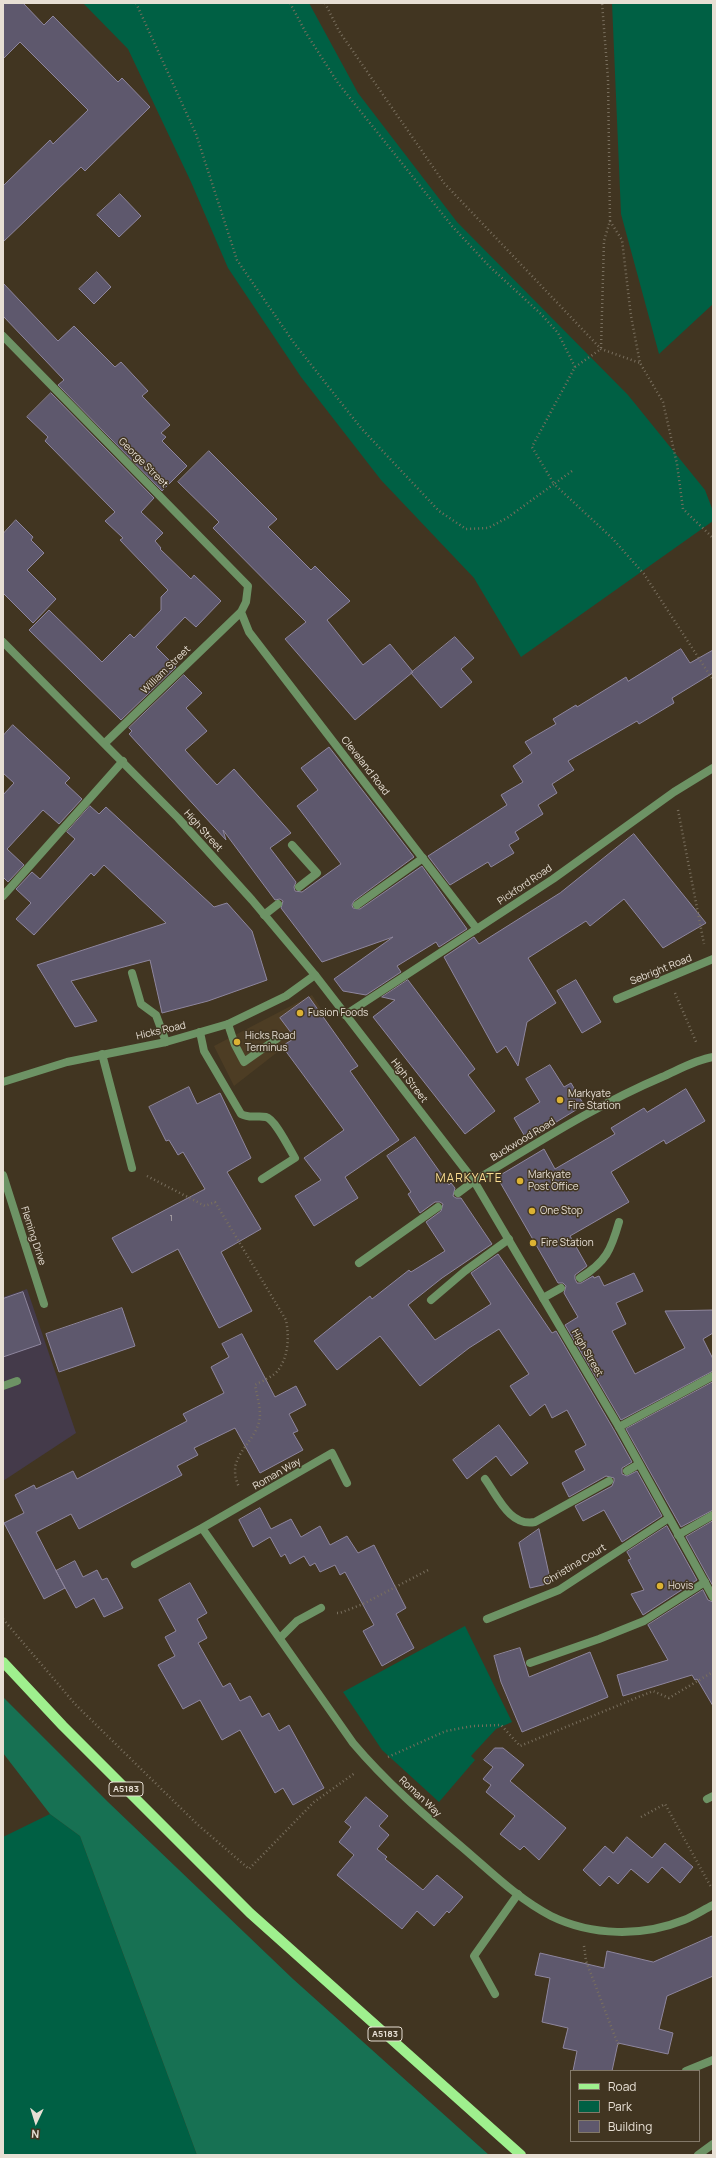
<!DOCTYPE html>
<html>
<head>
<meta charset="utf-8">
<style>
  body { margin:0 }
  #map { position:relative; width:716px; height:2158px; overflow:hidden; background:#413521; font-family:Manrope,sans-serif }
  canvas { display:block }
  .frame { position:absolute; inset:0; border:4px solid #e7dfd4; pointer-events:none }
  .legend { position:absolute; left:570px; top:2070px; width:130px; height:72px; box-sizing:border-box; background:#413521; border:1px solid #837969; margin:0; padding:5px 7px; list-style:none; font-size:12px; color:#e7dfd4 }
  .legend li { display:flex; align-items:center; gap:8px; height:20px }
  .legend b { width:20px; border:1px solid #837969 }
  .north { position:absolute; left:16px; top:2102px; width:40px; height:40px; -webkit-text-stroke:3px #413521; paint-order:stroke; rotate:184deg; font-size:11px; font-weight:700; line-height:16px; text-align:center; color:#e7dfd4 }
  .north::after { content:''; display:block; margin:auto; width:14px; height:18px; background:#e7dfd4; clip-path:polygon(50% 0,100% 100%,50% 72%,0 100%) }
</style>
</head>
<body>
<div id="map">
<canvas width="716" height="2158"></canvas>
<div class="frame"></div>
<ul class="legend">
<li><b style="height:5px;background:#9ff08e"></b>Road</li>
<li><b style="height:11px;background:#006044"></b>Park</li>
<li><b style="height:11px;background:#5e586d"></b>Building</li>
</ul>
<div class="north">N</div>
</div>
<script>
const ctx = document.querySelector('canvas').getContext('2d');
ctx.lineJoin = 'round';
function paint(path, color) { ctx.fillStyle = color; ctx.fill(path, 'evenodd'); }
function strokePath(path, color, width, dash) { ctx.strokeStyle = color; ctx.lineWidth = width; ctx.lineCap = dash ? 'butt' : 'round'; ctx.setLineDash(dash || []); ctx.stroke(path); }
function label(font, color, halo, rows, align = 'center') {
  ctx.font = font + ' Manrope,sans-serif'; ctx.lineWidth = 3; ctx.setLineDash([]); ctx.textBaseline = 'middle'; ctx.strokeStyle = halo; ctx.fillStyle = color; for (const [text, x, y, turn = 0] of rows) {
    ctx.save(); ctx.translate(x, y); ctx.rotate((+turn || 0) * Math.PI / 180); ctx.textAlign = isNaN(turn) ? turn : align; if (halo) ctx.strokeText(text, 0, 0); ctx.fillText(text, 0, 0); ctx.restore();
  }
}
paint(new Path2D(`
  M 312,995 L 325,1015 L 234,1086 L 214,1046 Z`), '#4d3d24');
paint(new Path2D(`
  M 27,1289 L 76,1433 L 3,1481 L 3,1297 Z`), '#443a4a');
paint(new Path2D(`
  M 83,3 L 309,3 L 358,93 L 457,222 L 628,395 L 705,490 L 713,511 L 713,521 L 521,657 L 474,578 L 381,480 L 301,377 L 228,268 L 191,182 L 128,49 Z
  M 612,3 L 713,3 L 713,304 L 659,354 L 621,214 Z
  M 465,1626 L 512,1722 L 496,1729 L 471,1756 L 475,1760 L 439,1802 L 382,1750 L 343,1692 Z
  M 50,1814 L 80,1836 L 197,2155 L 3,2155 L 3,1837 Z`), '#006044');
paint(new Path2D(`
  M 3,1697 L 108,1802 L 293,1979 L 489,2155 L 197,2155 L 80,1836 L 50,1814 L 3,1753 Z`), '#177153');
const building = new Path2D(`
  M 3,3 L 23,3 L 44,25 L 53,16 L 118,82 L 122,78 L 150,107 L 85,171 L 81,167 L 3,242 L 3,186 L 50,140 L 53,144 L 88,110 L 20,42 L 3,59 Z
  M 120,194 L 141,216 L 119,237 L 97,215 Z
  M 97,272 L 111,287 L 94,304 L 79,289 Z
  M 3,283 L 58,341 L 74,326 L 115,367 L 121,362 L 148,391 L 142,396 L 170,425 L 161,433 L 166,437 L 162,441 L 187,466 L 162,491 L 58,385 L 64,380 L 3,316 Z
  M 51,393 L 154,498 L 141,512 L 163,533 L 155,541 L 161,548 L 160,549 L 191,579 L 194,575 L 221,601 L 196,627 L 185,617 L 156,647 L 176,667 L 121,720 L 29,630 L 49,610 L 102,662 L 130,634 L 134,638 L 161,610 L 161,597 L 168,590 L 120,540 L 123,538 L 105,521 L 115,512 L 45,441 L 48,437 L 27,417 Z
  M 209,451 L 277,519 L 268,527 L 311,570 L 315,566 L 350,601 L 327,620 L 363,665 L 390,644 L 413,672 L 355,720 L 285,639 L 306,622 L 213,528 L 219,522 L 178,482 Z
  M 16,520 L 33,537 L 31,540 L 44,553 L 27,570 L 56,599 L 33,623 L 3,593 L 3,534 Z
  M 455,637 L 474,658 L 461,669 L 472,682 L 441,708 L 411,673 Z
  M 681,649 L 690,663 L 713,650 L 713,673 L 672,698 L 674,703 L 639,724 L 637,721 L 568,761 L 574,770 L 552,784 L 557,793 L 538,805 L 543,814 L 515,832 L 519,839 L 509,845 L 514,853 L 491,867 L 488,862 L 450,885 L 428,856 L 507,805 L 501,795 L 523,782 L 513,766 L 532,753 L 525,742 L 556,724 L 553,719 L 576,705 L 577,707 L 626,677 L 628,681 Z
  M 184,675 L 202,693 L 186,708 L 207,731 L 185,750 L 217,785 L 234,769 L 291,833 L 270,848 L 296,882 L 294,887 L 295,891 L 302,892 L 341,864 L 297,806 L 318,790 L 301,768 L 329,747 L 414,857 L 354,901 L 352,905 L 353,908 L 360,909 L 422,866 L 467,929 L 439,947 L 436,942 L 397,966 L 401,972 L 366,995 L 343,991 L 334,979 L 393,937 L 322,962 L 281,908 L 283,901 L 280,899 L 275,900 L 223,830 L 226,840 L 129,734 L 132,731 L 129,728 Z
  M 13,725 L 70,778 L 65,783 L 82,799 L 59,824 L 43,810 L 7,849 L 24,865 L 8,882 L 3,877 L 3,795 L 14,783 L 3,773 L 3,736 Z
  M 90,806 L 99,814 L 106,807 L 214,907 L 227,903 L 252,931 L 267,980 L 208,1001 L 162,1013 L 150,960 L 71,981 L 97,1021 L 75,1027 L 37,965 L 166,923 L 104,865 L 94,876 L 91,873 L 34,935 L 16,919 L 31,903 L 16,889 L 32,872 L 40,879 L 75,839 L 67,832 Z
  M 634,834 L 706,923 L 663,948 L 624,899 L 590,926 L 586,921 L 528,958 L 556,1003 L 527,1022 L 518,1066 L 506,1046 L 497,1053 L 444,957 L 474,937 L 479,944 L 560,893 Z
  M 408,980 L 475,1069 L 468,1075 L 495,1111 L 465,1134 L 373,1017 L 395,1000 L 382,997 Z
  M 576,980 L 601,1022 L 582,1033 L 557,991 Z
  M 309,997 L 358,1066 L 350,1071 L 399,1140 L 345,1177 L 358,1198 L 314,1226 L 295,1196 L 321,1180 L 304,1158 L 344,1130 L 282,1046 L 295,1038 L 280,1018 Z
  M 550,1065 L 564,1087 L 571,1083 L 584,1105 L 527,1140 L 514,1118 L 540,1102 L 526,1079 Z
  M 189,1087 L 197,1104 L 220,1093 L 251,1158 L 227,1172 L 261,1229 L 221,1252 L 252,1311 L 219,1328 L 178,1249 L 132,1273 L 112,1238 L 205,1189 L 183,1152 L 178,1155 L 169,1140 L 166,1141 L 149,1107 Z
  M 686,1089 L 705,1121 L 666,1144 L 664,1140 L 611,1172 L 629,1202 L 570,1236 L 587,1266 L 575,1275 L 575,1279 L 577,1283 L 581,1283 L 593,1276 L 594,1278 L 599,1276 L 604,1286 L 634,1273 L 643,1291 L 616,1303 L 626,1324 L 612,1331 L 635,1374 L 685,1348 L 665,1311 L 713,1310 L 713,1333 L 703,1339 L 713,1359 L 713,1371 L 621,1420 L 565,1325 L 578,1317 L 564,1293 L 566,1286 L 563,1283 L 558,1283 L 497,1177 L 544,1149 L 555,1169 L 615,1134 L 611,1128 L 644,1108 L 647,1112 Z
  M 415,1137 L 449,1185 L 451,1183 L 455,1188 L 453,1196 L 456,1198 L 461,1198 L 492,1244 L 442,1278 L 408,1305 L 435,1340 L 491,1304 L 471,1273 L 498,1254 L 552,1333 L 556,1331 L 614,1430 L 632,1462 L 622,1468 L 622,1474 L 627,1476 L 637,1471 L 662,1516 L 622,1542 L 604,1510 L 583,1521 L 575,1506 L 612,1486 L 614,1481 L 614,1478 L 606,1476 L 569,1497 L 562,1483 L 585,1470 L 575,1451 L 586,1445 L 567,1410 L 552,1418 L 545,1404 L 530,1416 L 510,1386 L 529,1374 L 499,1329 L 469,1348 L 420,1386 L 380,1336 L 337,1370 L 314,1341 L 370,1296 L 372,1299 L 409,1270 L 411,1272 L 445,1251 L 426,1222 L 441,1211 L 443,1204 L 440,1202 L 435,1202 L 420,1213 L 408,1194 L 411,1192 L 387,1156 Z
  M 23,1292 L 41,1344 L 3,1357 L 3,1299 Z
  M 122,1308 L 135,1346 L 59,1372 L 46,1334 Z
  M 242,1334 L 275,1397 L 296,1386 L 306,1405 L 289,1414 L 298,1431 L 293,1433 L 303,1450 L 260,1473 L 235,1428 L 194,1448 L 198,1455 L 177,1466 L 182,1475 L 138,1498 L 79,1529 L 71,1514 L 36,1532 L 65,1588 L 44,1599 L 4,1523 L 24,1513 L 15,1495 L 34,1485 L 36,1489 L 73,1471 L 77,1479 L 187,1421 L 183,1414 L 224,1393 L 211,1367 L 229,1357 L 222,1344 Z
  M 713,1382 L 713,1510 L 681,1527 L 626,1429 Z
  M 499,1425 L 528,1463 L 511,1476 L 496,1456 L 467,1479 L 453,1460 Z
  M 260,1508 L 271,1529 L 291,1519 L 301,1537 L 320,1526 L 330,1545 L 347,1536 L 358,1553 L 374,1545 L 406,1608 L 396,1614 L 414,1648 L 382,1666 L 363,1631 L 374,1625 L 345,1572 L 340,1575 L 335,1565 L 320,1572 L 315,1563 L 310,1566 L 304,1556 L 290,1564 L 285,1554 L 281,1557 L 270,1537 L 253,1547 L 239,1520 Z
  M 713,1521 L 713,1586 L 686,1537 Z
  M 667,1526 L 697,1580 L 643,1615 L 631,1594 L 644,1590 L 628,1560 L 631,1559 L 627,1552 Z
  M 539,1529 L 551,1583 L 530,1588 L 519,1543 Z
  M 75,1561 L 83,1577 L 97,1570 L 102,1580 L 107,1578 L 123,1608 L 104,1617 L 94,1598 L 76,1608 L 56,1571 Z
  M 190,1583 L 207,1613 L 197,1619 L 207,1638 L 198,1643 L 223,1687 L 230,1683 L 240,1701 L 250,1696 L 262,1717 L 269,1713 L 279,1731 L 289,1725 L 324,1788 L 293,1805 L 283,1788 L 275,1793 L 240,1730 L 222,1740 L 200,1700 L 183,1709 L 158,1665 L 175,1656 L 165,1637 L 176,1631 L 159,1600 Z
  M 703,1590 L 708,1600 L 713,1602 L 713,1706 L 697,1679 L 695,1680 L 692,1675 L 623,1696 L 617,1675 L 668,1660 L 648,1625 Z
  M 520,1648 L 529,1677 L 590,1652 L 608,1697 L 522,1732 L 501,1682 L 494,1656 Z
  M 495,1748 L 503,1748 L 524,1765 L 510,1781 L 566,1828 L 539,1860 L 524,1846 L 520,1850 L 500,1834 L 515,1816 L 486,1792 L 491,1785 L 483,1779 L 493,1767 L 484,1760 Z
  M 366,1797 L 388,1816 L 379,1826 L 389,1835 L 377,1849 L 387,1857 L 385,1859 L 423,1890 L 437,1875 L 463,1897 L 449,1913 L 447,1911 L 434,1926 L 417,1911 L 402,1929 L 337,1875 L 354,1855 L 339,1842 L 351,1827 L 345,1822 Z
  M 627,1837 L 652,1858 L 665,1843 L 693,1867 L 680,1883 L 662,1867 L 648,1883 L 631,1869 L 618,1884 L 609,1876 L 600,1886 L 583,1870 L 605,1846 L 613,1853 Z
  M 713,1936 L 713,1976 L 667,1996 L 659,2029 L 673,2033 L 668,2054 L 618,2043 L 612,2071 L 573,2071 L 577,2051 L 563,2048 L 568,2028 L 542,2022 L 550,1978 L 535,1975 L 540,1953 L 604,1968 L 607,1951 L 653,1962 Z`);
paint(building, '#5e586d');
strokePath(building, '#8e869e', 1);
strokePath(new Path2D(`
  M 136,3 L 196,134 L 237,260 L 294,343 L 361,428 L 439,511 L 466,529 L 488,528 L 507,518 L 554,484 L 612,538 L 644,574 L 713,680
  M 290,3 L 306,33 L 338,83 L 452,226 L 489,266 L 541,314 L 558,333 L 575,367 L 532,447 L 554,484 L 572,471
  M 325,3 L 339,31 L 444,183 L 601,349 L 640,363
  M 610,221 L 622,240 L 631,316 L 640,363 L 663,402 L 677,464 L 683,509 L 713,538
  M 601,348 L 604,241 L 610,221 L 608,79 L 602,3
  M 575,367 L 601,349
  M 678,810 L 704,944
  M 675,993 L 697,1044
  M 147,1176 L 205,1206 L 215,1202 L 286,1320 C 289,1336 289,1354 279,1369 C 275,1376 262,1381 255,1385 C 257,1397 262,1410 259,1422 C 252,1447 225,1457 239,1487
  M 337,1613 L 340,1613 L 363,1604 L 430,1569
  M 3,1619 L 75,1704 L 197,1824 L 249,1869 L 314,1802 L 355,1773
  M 388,1757 L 446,1731 L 473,1726 L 501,1725 L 520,1746 L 653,1691 L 669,1698 L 711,1673
  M 641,1817 L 665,1804 L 711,1887
  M 584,1946 L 586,1961 L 619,2047`), '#796f5e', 2.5, [1, 3]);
strokePath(new Path2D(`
  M 292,845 L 317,873 L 299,887
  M 3,896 L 123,761
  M 357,905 L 423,858
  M 264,915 L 278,904
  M 132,973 L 141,1004 L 156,1015 L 166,1042
  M 228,1024 L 235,1045 L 244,1062 L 278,1038
  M 200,1032 L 204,1051 L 241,1114 C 250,1119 257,1115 266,1117 C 275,1119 290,1150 295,1158 L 262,1179
  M 102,1054 L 132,1168
  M 458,1193 L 474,1181
  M 359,1263 L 438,1207
  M 580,1278 C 606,1262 611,1250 619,1222
  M 543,1298 L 561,1288
  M 431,1300 L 465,1271 L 509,1239
  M 3,1386 L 17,1381
  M 619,1427 L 713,1376
  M 627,1471 L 639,1464
  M 485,1479 C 498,1497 510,1527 535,1522 L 609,1481
  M 487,1619 L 559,1590 L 669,1518
  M 280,1638 L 297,1621 L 321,1608
  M 530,1663 L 599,1639 L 644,1621 L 705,1582
  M 707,1799 L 713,1796
  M 495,1994 L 474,1956 L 518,1894
  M 686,2071 L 713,2060
  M 698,2155 L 713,2144`), '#6d9365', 8);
strokePath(new Path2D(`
  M 3,336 L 248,586 L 246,602 L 241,612 L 105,743
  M 241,612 L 249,632 L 477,929
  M 617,999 L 713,959
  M 3,1082 L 67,1062 L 166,1042 L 228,1024 L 286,996 L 315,975
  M 3,1175 L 44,1304
  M 474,1181 C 536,1144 596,1105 662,1077 C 678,1070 695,1060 713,1057
  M 347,1483 L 332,1453 L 202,1528 L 353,1743 C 386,1782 424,1815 463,1848 C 490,1871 518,1899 551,1916 C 592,1936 642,1937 684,1920 C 694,1916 703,1910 713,1905
  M 678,1535 L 713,1515
  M 135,1564 L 202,1528`), '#6d9365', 8);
strokePath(new Path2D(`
  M 3,642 L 178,818 L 252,900 L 315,975 L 474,1181 L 619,1427 L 713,1597
  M 345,1015 L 553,879 L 674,792 L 713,768`), '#6d9365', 8);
strokePath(new Path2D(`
  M 3,1662 L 63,1726 L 250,1913 L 521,2155`), '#9ff08e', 10);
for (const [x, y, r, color] of [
  [300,1013,4,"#dcb233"],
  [237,1042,4,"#dcb233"],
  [560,1100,4,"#dcb233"],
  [520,1181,4,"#dcb233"],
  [532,1211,4,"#dcb233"],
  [533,1243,4,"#dcb233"],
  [660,1586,4,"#dcb233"]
]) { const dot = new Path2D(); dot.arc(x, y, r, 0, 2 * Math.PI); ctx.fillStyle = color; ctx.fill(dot); strokePath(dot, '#413521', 1.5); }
label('8px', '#c5bdba', null, [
  ["1",171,1219]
]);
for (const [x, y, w] of [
  [126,1789,34],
  [385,2034,34]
]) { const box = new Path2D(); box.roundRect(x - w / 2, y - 7, w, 14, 3); ctx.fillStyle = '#413521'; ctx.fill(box); strokePath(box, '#e7dfd4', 1); }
label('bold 9px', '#e7dfd4', null, [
  ["A5183",126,1789],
  ["A5183",385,2034]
]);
label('10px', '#e7dfd4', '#413521', [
  ["George Street",143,463,45],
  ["William Street",166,670,-44],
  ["Cleveland Road",365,766,52],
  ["High Street",203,831,48],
  ["Pickford Road",525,885,-34],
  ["Sebright Road",661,970,-22],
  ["Hicks Road",161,1031,-13],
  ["High Street",409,1081,52],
  ["Buckwood Road",523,1140,-31],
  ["Fleming Drive",33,1236,72],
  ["High Street",587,1353,60],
  ["Roman Way",277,1474,-30],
  ["Christina Court",575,1565,-31],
  ["Roman Way",420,1797,43]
]);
label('10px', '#e7dfd4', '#413521', [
  ["Fusion Foods",308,1013],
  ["Hicks Road",245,1036],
  ["Terminus",245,1048],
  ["Markyate",568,1094],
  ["Fire Station",568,1106],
  ["Markyate",528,1175],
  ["Post Office",528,1187],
  ["One Stop",540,1211],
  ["Fire Station",541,1243],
  ["Hovis",668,1586]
], 'left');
ctx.letterSpacing = '1px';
label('12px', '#fcdf93', '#413521', [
  ["MARKYATE",469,1179]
]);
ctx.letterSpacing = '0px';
</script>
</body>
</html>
